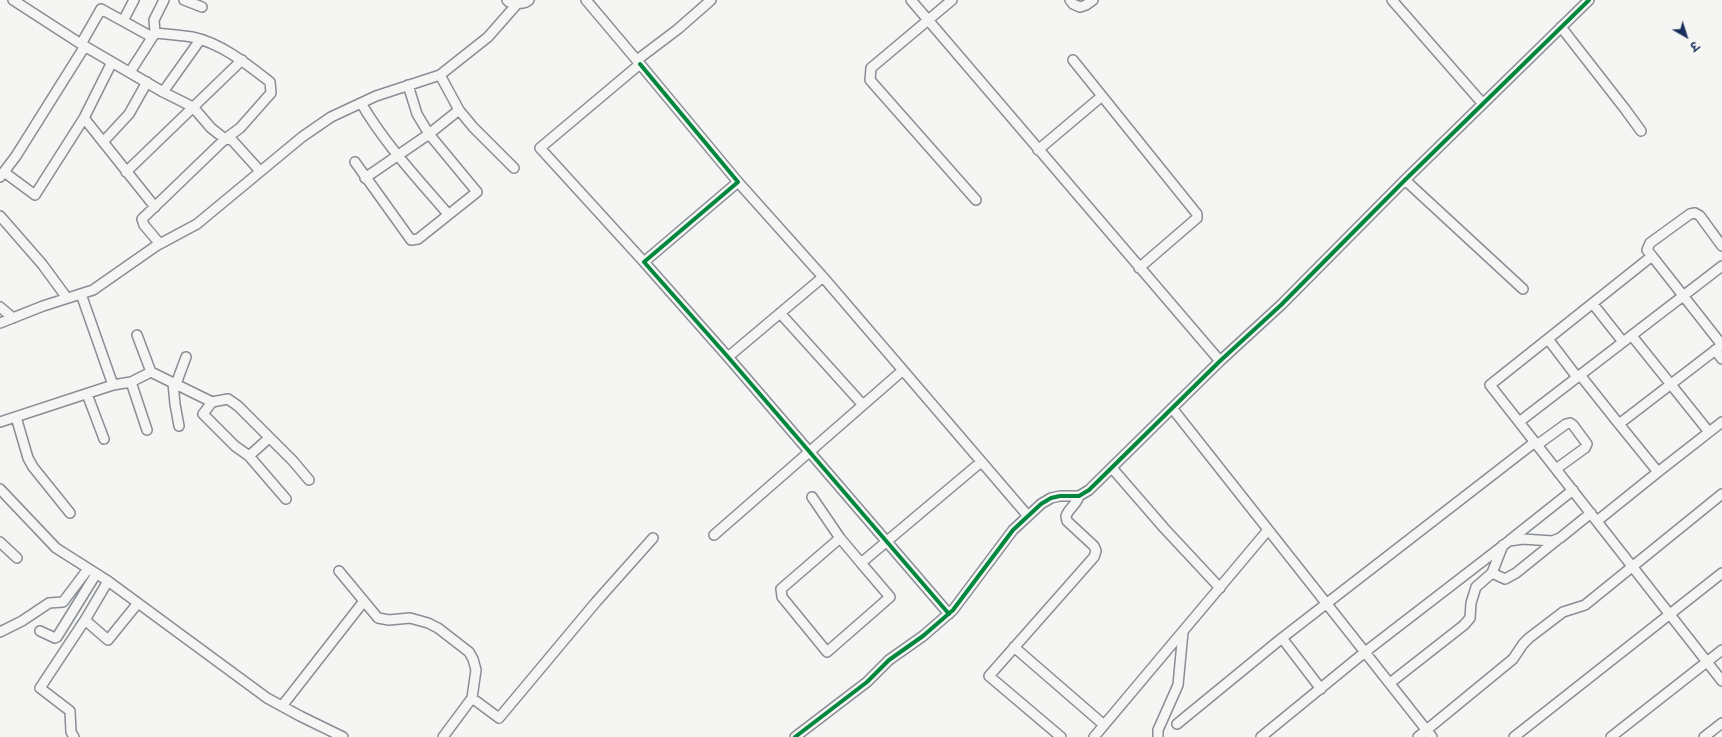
<!DOCTYPE html>
<html>
<head>
<meta charset="utf-8">
<style>
  body { margin:0 }
  #map { position:relative; width:1722px; height:737px; overflow:hidden; background:#f5f5f3; font-family:Sriracha,"Playpen Sans Deva",sans-serif }
  canvas { display:block }
  .north { position:absolute; left:1666px; top:16px; width:40px; height:40px; -webkit-text-stroke:3px #f6f6f2; paint-order:stroke; rotate:141deg; font-size:11px; font-weight:700; line-height:16px; text-align:center; color:#1b2f5e }
  .north::after { content:''; display:block; margin:auto; width:14px; height:18px; background:#1b2f5e; clip-path:polygon(50% 0,100% 100%,50% 72%,0 100%) }
</style>
</head>
<body>
<div id="map">
<canvas width="1722" height="737"></canvas>
<div class="north">उ</div>
</div>
<script>
const ctx = document.querySelector('canvas').getContext('2d');
ctx.lineJoin = 'round';
function strokePath(path, color, width, dash) { ctx.strokeStyle = color; ctx.lineWidth = width; ctx.lineCap = dash ? 'butt' : 'round'; ctx.setLineDash(dash || []); ctx.stroke(path); }
const minor = new Path2D(`
  M 13,0 L 81,44 L 163,92 L 193,107 L 211,128 L 225,139 L 232,140 L 260,171
  M 184,0 L 202,7
  M 507,0 L 509,2 C 516,3 524,5 529,0
  M 586,0 L 640,64 L 540,148 L 644,262
  M 911,0 L 1220,361
  M 952,0 L 871,68 L 870,80 L 976,200
  M 1070,0 L 1073,4 L 1080,7 L 1086,5 L 1093,0
  M 1392,0 L 1483,104
  M 123,21 L 134,0
  M 1561,27 L 1625,109 L 1641,131
  M 155,33 C 167,34 180,35 192,37 C 221,43 247,64 270,82 L 271,93 L 240,128 L 225,139 L 142,219 L 144,225 L 160,244
  M 81,44 L 101,9 L 152,37
  M 637,60 L 678,29 L 711,0
  M 1073,60 L 1197,214 L 1197,218 L 1139,268
  M 640,64 L 738,182 L 644,262 L 728,357 L 949,614
  M 130,72 L 155,33 L 154,20 L 164,0
  M 440,75 L 459,110 L 473,127 L 514,168
  M 163,92 L 200,40
  M 361,103 C 385,144 417,178 448,214
  M 84,118 L 155,207
  M 103,142 L 129,114 L 147,82
  M 1038,150 L 1102,96
  M 355,162 L 411,240 L 418,239 L 477,192 L 429,134 L 417,114 L 408,85
  M 4,172 L 35,195 L 84,118 L 112,62
  M 126,172 L 242,60
  M 0,177 L 16,156 L 85,46
  M 365,178 L 429,134 L 459,110
  M 1405,180 L 1523,289
  M 0,216 L 42,264 L 67,298
  M 1722,246 L 1700,216 L 1695,213 L 1690,214 L 1650,243 L 1647,250 L 1652,256 L 1490,385 L 1722,681
  M 1652,256 L 1722,345
  M 823,277 L 1028,516
  M 81,294 L 113,385
  M 1593,304 L 1623,342
  M 0,307 L 13,318
  M 780,313 L 863,405
  M 0,323 L 43,306 L 93,290 L 156,246 L 197,224 L 302,137 L 331,117 L 376,96 L 440,75 L 488,37 L 517,4
  M 137,335 L 151,372
  M 1632,336 L 1709,432
  M 1548,339 L 1577,377
  M 1715,350 L 1722,359
  M 728,357 L 823,277 L 738,182
  M 1580,375 L 1619,424 L 1722,345
  M 131,382 L 147,430
  M 173,383 L 175,404 L 179,426
  M 176,384 L 186,357
  M 87,394 L 104,439
  M 212,402 L 203,414 L 235,446 L 249,456 L 286,499
  M 1172,408 L 1432,737
  M 16,417 L 28,458 L 33,467 L 70,513
  M 0,422 L 113,385 L 131,382 L 151,372 L 212,402 L 228,399 L 238,406 L 293,461 L 309,480
  M 1519,422 L 1722,266
  M 1537,445 L 1566,424 L 1570,423 L 1573,425 L 1587,444 L 1585,448 L 1556,469
  M 249,456 L 269,438
  M 1112,468 L 1164,528 L 1220,588
  M 1658,472 L 1722,422
  M 0,489 L 56,548 L 108,581 L 267,698 L 300,716 L 343,737
  M 812,497 L 840,538 L 861,563
  M 1597,521 L 1658,472 L 1619,424
  M 714,535 L 902,371
  M 840,538 L 781,589 L 782,597 L 827,652 L 890,597 L 861,563 L 981,462
  M 1510,540 L 1573,490
  M 0,542 L 17,558
  M 339,571 L 378,618 L 389,620 L 410,618 L 428,623 L 438,628 L 469,652 L 473,659 L 476,670 L 472,698
  M 1492,573 L 1505,579 L 1516,573 L 1557,540
  M 85,620 L 108,640 L 138,603
  M 40,631 L 55,638 L 57,637 L 96,574
  M 0,632 L 22,621 L 49,603 L 63,602 L 88,569
  M 1282,638 L 1321,689
  M 1014,647 L 1104,725
  M 1390,683 L 1464,625 L 1470,618 L 1471,603 L 1476,587 L 1492,573 L 1503,545
  M 282,706 L 364,601
  M 1177,724 L 1282,638 L 1535,442
  M 74,737 L 71,732 L 70,711 L 40,688 L 85,620 L 108,581
  M 443,737 L 472,698 L 499,718 L 596,602 L 653,538
  M 795,737 L 867,682 L 889,660 L 923,636 L 953,610 L 1013,530 L 1041,504 L 1051,498 L 1060,496 L 1079,496 L 1089,490 L 1220,361 L 1281,305 L 1405,180 L 1589,0
  M 1061,737 L 989,676 L 1094,557 L 1096,551 L 1094,546 L 1067,521 L 1066,516 C 1069,508 1077,504 1079,496
  M 1094,737 L 1268,530
  M 1158,737 L 1158,730 L 1178,685 L 1183,632
  M 1261,737 L 1365,652 L 1509,541 L 1523,539 L 1552,541 L 1560,538 L 1591,513
  M 1418,737 L 1513,659 L 1523,644 L 1529,638 L 1563,612 L 1585,605 L 1722,494
  M 1514,737 L 1722,573
  M 1611,737 L 1722,650
  M 1704,737 L 1722,723`);
strokePath(minor, '#898d95', 12);
strokePath(minor, '#f5f5f3', 9);
strokePath(new Path2D(`
  M 640,64 L 738,182 L 644,262 L 728,357 L 949,614
  M 795,737 L 867,682 L 889,660 L 923,636 L 953,610 L 1013,530 L 1041,504 L 1051,498 L 1060,496 L 1079,496 L 1089,490 L 1220,361 L 1281,305 L 1405,180 L 1589,0`), '#00873e', 4);
</script>
</body>
</html>
